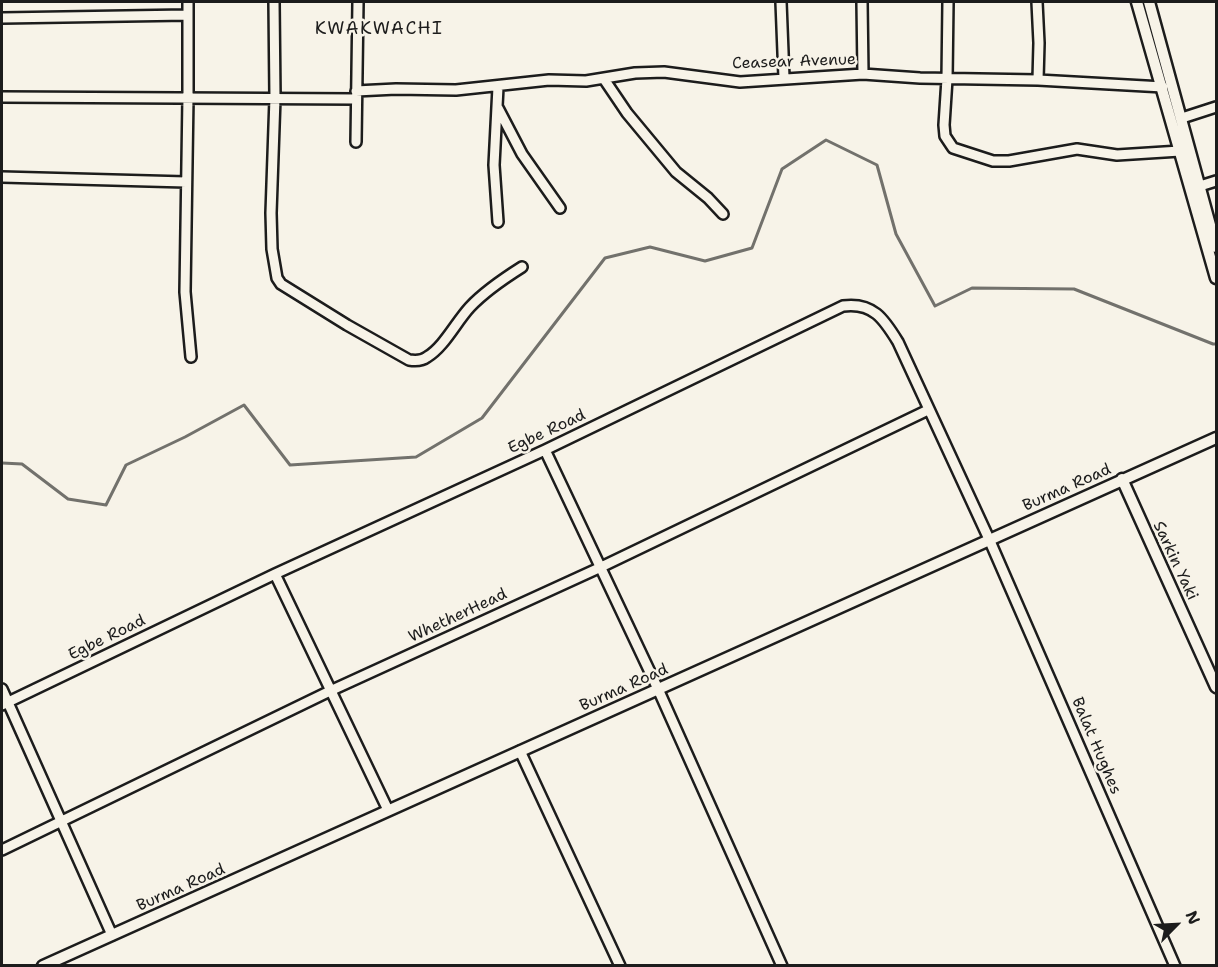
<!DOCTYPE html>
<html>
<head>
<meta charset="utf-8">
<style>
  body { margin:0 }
  #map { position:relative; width:1218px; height:967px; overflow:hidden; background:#f7f3e8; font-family:"Shantell Sans",sans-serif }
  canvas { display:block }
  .frame { position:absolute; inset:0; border:3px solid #1c1c1c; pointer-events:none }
  .north { position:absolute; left:1146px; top:895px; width:60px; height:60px; -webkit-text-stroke:4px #f7f3e8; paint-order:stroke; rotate:66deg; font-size:16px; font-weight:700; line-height:24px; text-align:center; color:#1c1c1c }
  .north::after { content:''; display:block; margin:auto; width:21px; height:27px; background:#1c1c1c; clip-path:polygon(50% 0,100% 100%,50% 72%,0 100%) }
</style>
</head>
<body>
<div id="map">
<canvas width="1218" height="967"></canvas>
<div class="frame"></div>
<div class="north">N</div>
</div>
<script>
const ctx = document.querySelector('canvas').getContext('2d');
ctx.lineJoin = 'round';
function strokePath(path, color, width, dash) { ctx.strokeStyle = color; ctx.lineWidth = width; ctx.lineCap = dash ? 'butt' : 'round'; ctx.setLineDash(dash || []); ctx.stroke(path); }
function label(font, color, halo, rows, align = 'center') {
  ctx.font = font + ' "Shantell Sans",sans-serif'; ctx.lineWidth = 5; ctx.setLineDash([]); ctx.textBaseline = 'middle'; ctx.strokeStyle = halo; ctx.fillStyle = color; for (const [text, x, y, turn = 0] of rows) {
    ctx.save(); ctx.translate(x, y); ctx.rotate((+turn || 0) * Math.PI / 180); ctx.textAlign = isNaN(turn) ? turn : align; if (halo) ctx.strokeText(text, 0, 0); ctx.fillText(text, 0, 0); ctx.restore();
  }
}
strokePath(new Path2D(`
  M 2,463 L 22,464 L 68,499 L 106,505 L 126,465 L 185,437 L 244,405 L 290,465 L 416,457 L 482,418 L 605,258 L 650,247 L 705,261 L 752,248 L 782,169 L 826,140 L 877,165 L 896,234 L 935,306 L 972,288 L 1074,289 L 1213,344 L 1216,344`), '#72716c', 3);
const minor = new Path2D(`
  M 188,2 L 188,97 L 185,292 L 191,357
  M 274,2 L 275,98 L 271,213 L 272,249 L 277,278 L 281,284 L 347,325 L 409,360 C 416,361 422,361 427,357 C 444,347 456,322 470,307 C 485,291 503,279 522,267
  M 781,2 L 784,78
  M 862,2 L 863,74
  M 948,2 L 947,79 L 944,125 L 945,136 L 953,148 L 993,161 L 1009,161 L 1077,149 L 1117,155 L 1180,151
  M 1037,2 L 1039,43 L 1038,80
  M 2,18 L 187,15
  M 604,79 L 627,113 L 676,172 L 708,198 L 723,214
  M 498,87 L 494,165 L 498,222
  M 356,91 L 396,89 L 456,90 L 549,80 L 586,81 L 635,73 L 664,72 L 740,82 L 863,74 L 920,78 L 1038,80 L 1163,87
  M 2,97 L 356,99
  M 498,108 L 522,154 L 560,208
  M 1182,118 L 1216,107
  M 356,142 L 358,2
  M 2,177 L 186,182
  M 1200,186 L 1216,181
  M 545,450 L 658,689 L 782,966
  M 275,574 L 388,810
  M 2,689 L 112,935
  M 2,705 L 275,574 L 545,450 L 843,306 C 873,302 884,319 898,342 L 989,539 L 1175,966
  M 520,751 L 620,966
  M 2,850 L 330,691 L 599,568 L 928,410`);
const tertiary = new Path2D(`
  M 1137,2 L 1216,278
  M 1149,2 L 1216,247
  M 1122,479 L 1216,687
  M 43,966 L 1216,438`);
strokePath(minor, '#1c1c1c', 14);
strokePath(tertiary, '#1c1c1c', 15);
strokePath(minor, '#f7f3e8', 9);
strokePath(tertiary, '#f7f3e8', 10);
label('16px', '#1c1c1c', '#f7f3e8', [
  ["Ceasear Avenue",794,62,-2],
  ["Egbe Road",547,432,-25],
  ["Burma Road",1067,488,-24],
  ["Sarkin Yaki",1175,561,65],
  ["WhetherHead",458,616,-25],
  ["Egbe Road",107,638,-26],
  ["Burma Road",624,688,-24],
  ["Balat Hughes",1096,746,67],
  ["Burma Road",181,888,-24]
]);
ctx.letterSpacing = '1.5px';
label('18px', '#1c1c1c', '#f7f3e8', [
  ["KWAKWACHI",379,29]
]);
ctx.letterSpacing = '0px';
</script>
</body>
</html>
